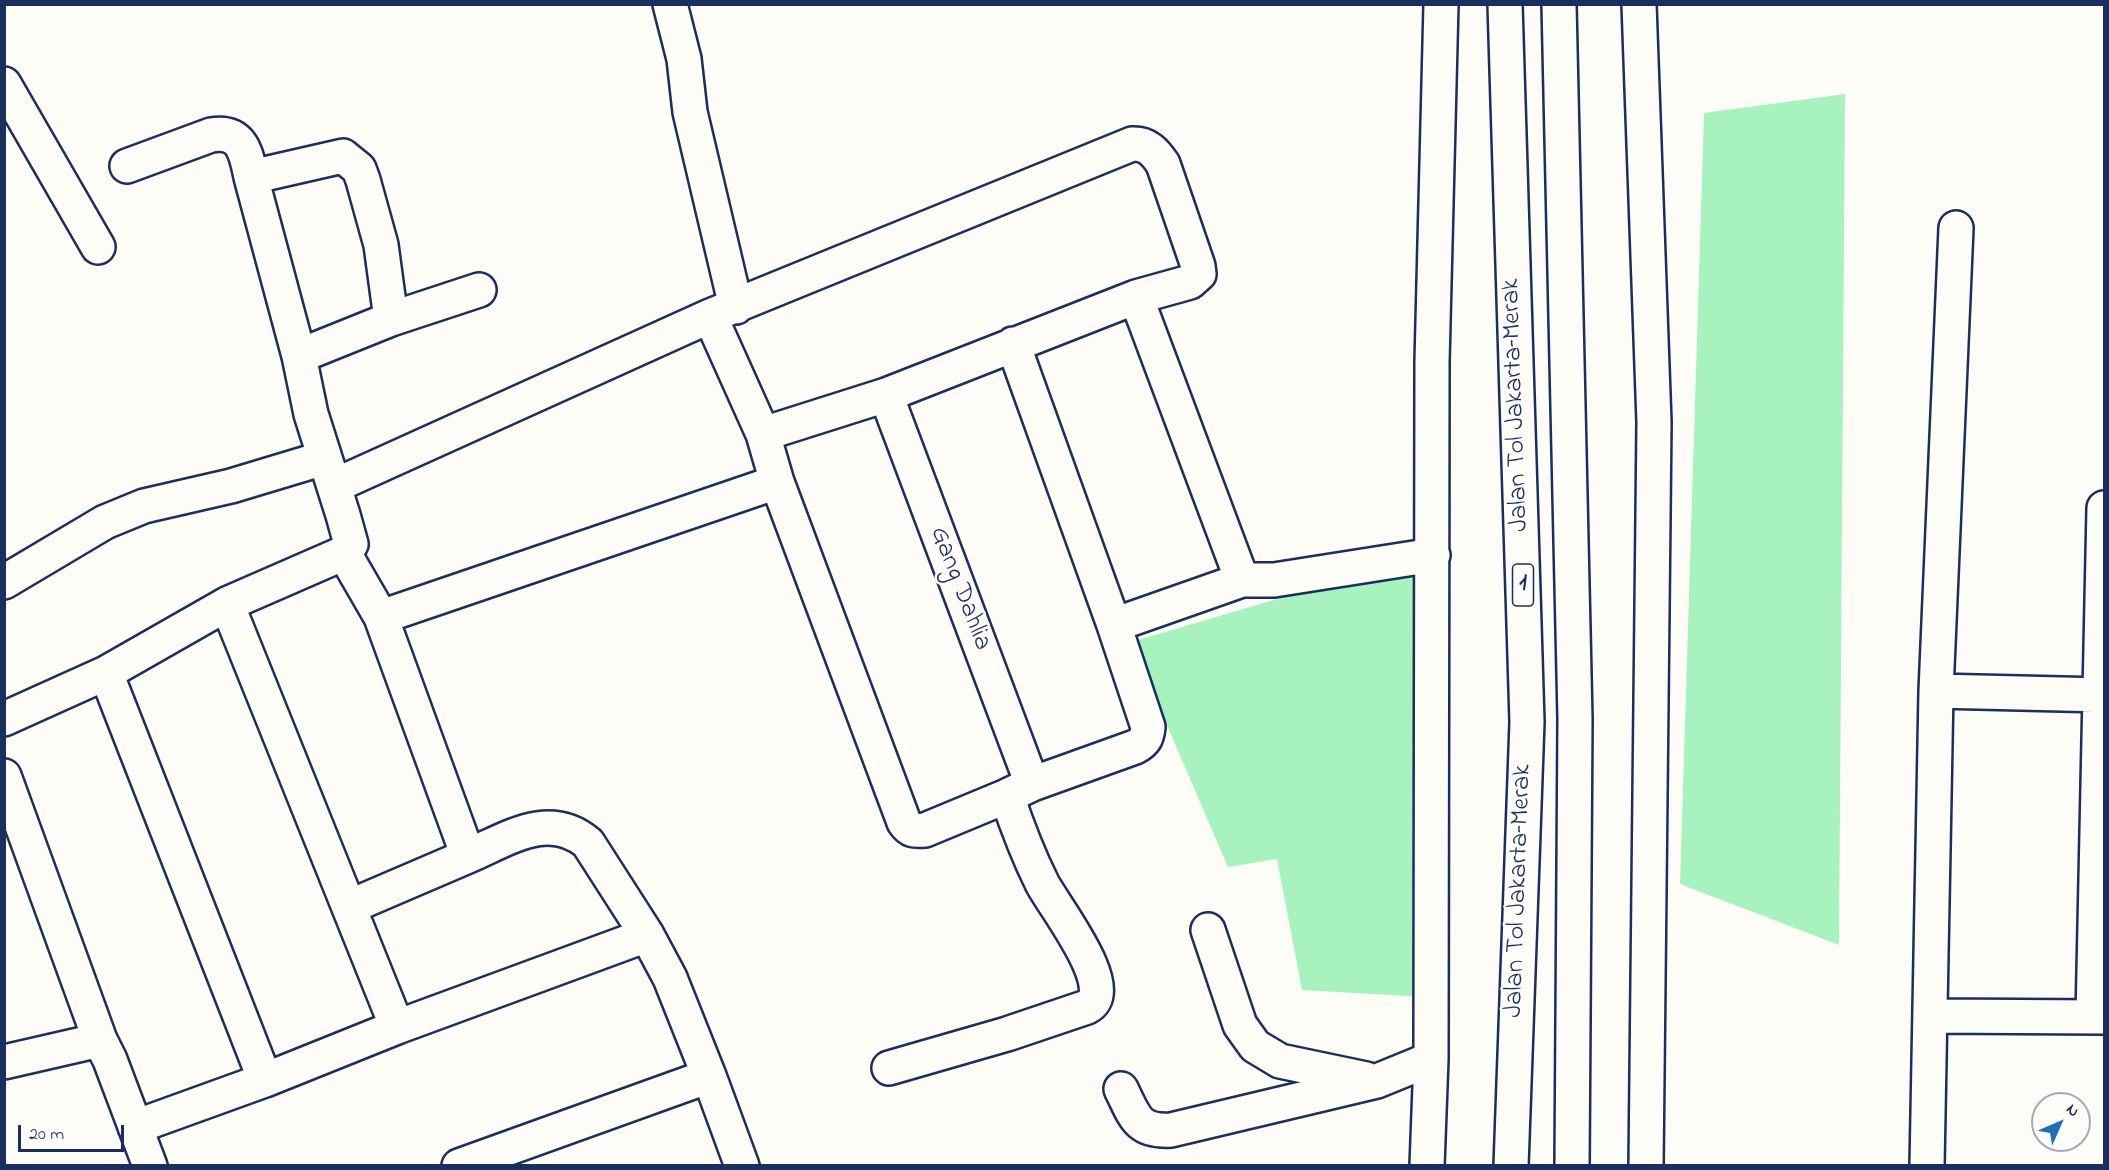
<!DOCTYPE html>
<html>
<head>
<meta charset="utf-8">
<style>
  body { margin:0 }
  #map { position:relative; width:2109px; height:1170px; overflow:hidden; background:#fdfcf7; font-family:"Indie Flower",sans-serif }
  canvas { display:block }
  .frame { position:absolute; inset:0; border:6px solid #1b2f5e; pointer-events:none }
  .north { position:absolute; left:2031px; top:1092px; width:60px; height:60px; box-sizing:border-box; background:#fdfcf7; border:2px solid #a3aaba; border-radius:50%; rotate:45deg; font-size:16px; font-weight:700; line-height:24px; text-align:center; color:#1b2f5e }
  .north::after { content:''; display:block; margin:auto; width:21px; height:27px; background:#1f6fb2; clip-path:polygon(50% 0,100% 100%,50% 72%,0 100%) }
  .scale { position:absolute; left:18px; top:1125px; width:106px; height:27px; box-sizing:border-box; border:3px solid #1b2f5e; border-top:0; padding-left:8px; font-size:18px; line-height:21px; white-space:nowrap; color:#1b2f5e; -webkit-text-stroke:4px #fdfcf7; paint-order:stroke }
</style>
</head>
<body>
<div id="map">
<canvas width="2109" height="1170"></canvas>
<div class="frame"></div>
<div class="north">N</div>
<div class="scale">20 m</div>
</div>
<script>
const ctx = document.querySelector('canvas').getContext('2d');
ctx.lineJoin = 'round';
function paint(path, color) { ctx.fillStyle = color; ctx.fill(path, 'evenodd'); }
function strokePath(path, color, width, dash) { ctx.strokeStyle = color; ctx.lineWidth = width; ctx.lineCap = dash ? 'butt' : 'round'; ctx.setLineDash(dash || []); ctx.stroke(path); }
function label(font, color, halo, rows, align = 'center') {
  ctx.font = font + ' "Indie Flower",sans-serif'; ctx.lineWidth = 5; ctx.setLineDash([]); ctx.textBaseline = 'middle'; ctx.strokeStyle = halo; ctx.fillStyle = color; for (const [text, x, y, turn = 0] of rows) {
    ctx.save(); ctx.translate(x, y); ctx.rotate((+turn || 0) * Math.PI / 180); ctx.textAlign = isNaN(turn) ? turn : align; if (halo) ctx.strokeText(text, 0, 0); ctx.fillText(text, 0, 0); ctx.restore();
  }
}
paint(new Path2D(`
  M 1845,94 L 1839,945 L 1680,884 L 1704,113 Z
  M 1423,556 L 1425,997 L 1302,990 L 1277,859 L 1228,867 L 1131,642 Z`), '#a8f2c0');
const minor = new Path2D(`
  M 670,4 L 684,59 L 690,112 L 736,307
  M 1639,4 L 1654,422 L 1646,1166
  M 4,84 L 98,247
  M 127,166 L 211,135 C 242,130 246,152 251,177 L 343,156 L 359,169 L 363,180 L 381,245 L 391,319
  M 251,177 L 299,356 L 311,414 L 343,515 L 351,544 L 344,553 L 381,617 L 468,856 C 508,839 549,810 588,843 L 647,935 L 670,978 L 709,1076 L 742,1166
  M 1956,228 L 1936,691 L 2104,695
  M 710,316 L 763,434 L 777,482 L 904,822 C 910,831 914,831 925,830 L 1007,796 L 1032,784 L 1135,747 C 1145,742 1147,737 1148,727 L 1114,625 L 1013,344
  M 299,356 L 391,319 L 479,290
  M 886,395 L 1032,784
  M 763,434 L 886,395 L 1136,297 L 1242,580
  M 334,486 L 710,316 L 1132,144 C 1147,143 1155,152 1163,164 L 1198,266 L 1199,274 L 1190,282 L 1136,297
  M 4,582 L 105,522 L 144,506 L 231,486 L 324,458
  M 227,604 L 397,1027
  M 381,617 L 777,482
  M 1114,625 L 1242,580 L 1274,580 L 1433,555
  M 106,673 L 265,1080
  M 4,719 L 106,673 L 227,604 L 344,553
  M 4,776 L 100,1040 L 110,1060 L 150,1166
  M 349,907 L 468,856
  M 1208,930 L 1240,1025 L 1255,1046 L 1280,1061 L 1366,1079
  M 1931,1016 L 2104,1017
  M 2093,1017 L 2104,508
  M 4,1062 L 100,1040
  M 889,1068 L 1007,1034 L 1087,1007 C 1121,990 1053,905 1042,883 C 1028,855 1017,826 1007,796
  M 1121,1089 C 1135,1117 1137,1132 1171,1130 L 1377,1081 L 1431,1059
  M 135,1127 L 265,1080 L 397,1027 L 647,935
  M 459,1166 L 709,1076
  M 1427,1166 L 1431,1059 L 1432,362 L 1441,4
  M 1927,1166 L 1936,691`);
const highway = new Path2D(`
  M 1505,4 L 1527,722 L 1511,1166
  M 1559,4 L 1575,719 L 1572,1166`);
strokePath(minor, '#1b2f5e', 38);
strokePath(highway, '#1b2f5e', 38);
strokePath(minor, '#fdfcf7', 33);
strokePath(highway, '#fdfcf7', 33);
for (const [x, y, w] of [
  [1523,585,21]
]) { const box = new Path2D(); box.roundRect(x - w / 2, y - 21, w, 42, 4.5); ctx.fillStyle = '#fdfcf7'; ctx.fill(box); strokePath(box, '#1b2f5e', 1.5); }
label('bold 24px', '#1b2f5e', null, [
  ["1",1523,585]
]);
label('26px', '#1b2f5e', '#fdfcf7', [
  ["Jalan Tol Jakarta–Merak",1517,405,-92],
  ["Gang Dahlia",959,589,69],
  ["Jalan Tol Jakarta–Merak",1520,891,-88]
]);
</script>
</body>
</html>
